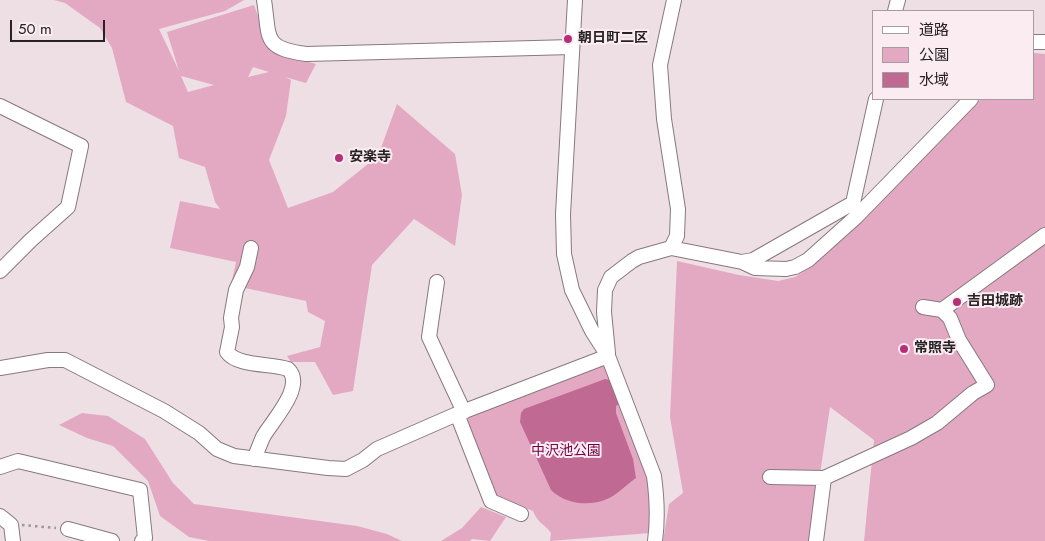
<!DOCTYPE html>
<html>
<head>
<meta charset="utf-8">
<style>
  body { margin:0 }
  #map { position:relative; width:1045px; height:541px; overflow:hidden; background:#eedfe5; font-family:Jost,"Noto Sans JP",sans-serif }
  canvas { display:block }
  .legend { position:absolute; left:872px; top:10px; width:162px; height:90px; box-sizing:border-box; background:#fbecf2; border:1px solid #a69ba0; margin:0; padding:6px 9px; list-style:none; font-size:15px; color:#272224 }
  .legend li { display:flex; align-items:center; gap:10px; height:25px }
  .legend b { width:25px; border:1px solid #a69ba0 }
  .scale { position:absolute; left:10px; top:20px; width:95px; height:22px; box-sizing:border-box; border:2px solid #272224; border-top:0; padding-left:6px; font-size:15px; line-height:18px; white-space:nowrap; color:#272224; -webkit-text-stroke:4px #fbecf2; paint-order:stroke }
</style>
</head>
<body>
<div id="map">
<canvas width="1045" height="541"></canvas>
<ul class="legend">
<li><b style="height:6px;background:#fff"></b>道路</li>
<li><b style="height:14px;background:#e4a9c2"></b>公園</li>
<li><b style="height:14px;background:#c06992"></b>水域</li>
</ul>
<div class="scale">50 m</div>
</div>
<script>
const ctx = document.querySelector('canvas').getContext('2d');
ctx.lineJoin = 'round';
function paint(path, color) { ctx.fillStyle = color; ctx.fill(path, 'evenodd'); }
function strokePath(path, color, width, dash) { ctx.strokeStyle = color; ctx.lineWidth = width; ctx.lineCap = dash ? 'butt' : 'round'; ctx.setLineDash(dash || []); ctx.stroke(path); }
function label(font, color, halo, rows, align = 'center') {
  ctx.font = font + ' Jost,"Noto Sans JP",sans-serif'; ctx.lineWidth = 4; ctx.setLineDash([]); ctx.textBaseline = 'middle'; ctx.strokeStyle = halo; ctx.fillStyle = color; for (const [text, x, y, turn = 0] of rows) {
    ctx.save(); ctx.translate(x, y); ctx.rotate((+turn || 0) * Math.PI / 180); ctx.textAlign = isNaN(turn) ? turn : align; if (halo) ctx.strokeText(text, 0, 0); ctx.fillText(text, 0, 0); ctx.restore();
  }
}
paint(new Path2D(`
  M 54,0 L 244,0 L 225,11 L 159,29 L 179,71 L 167,32 L 254,5 L 271,52 L 316,64 L 306,83 L 285,77 L 291,80 L 286,116 L 269,160 L 288,208 L 333,192 L 378,156 L 397,104 L 455,154 L 462,195 L 455,246 L 414,219 L 372,265 L 353,391 L 333,395 L 315,362 L 291,362 L 287,356 L 320,347 L 325,321 L 308,312 L 306,301 L 231,285 L 236,262 L 170,248 L 180,201 L 220,209 L 215,202 L 205,167 L 179,158 L 173,126 L 126,102 L 112,48 L 100,28 L 65,3 ZM 253,67 L 269,72 L 248,77 ZM 181,76 L 214,85 L 188,92 Z
  M 1034,53 L 1045,54 L 1045,541 L 864,541 L 874,440 L 830,407 L 810,541 L 663,541 L 669,504 L 683,493 L 670,417 L 677,261 L 739,275 L 778,281 L 795,277 L 812,266 L 858,222 L 981,99 L 1034,99 Z
  M 600,365 L 609,369 L 647,476 L 651,502 L 650,533 L 550,541 L 551,533 C 543,522 539,525 533,511 L 496,496 L 467,421 L 468,414 Z
  M 82,413 L 108,416 L 145,439 L 173,483 L 194,504 L 357,526 L 387,534 L 402,541 L 209,541 L 189,537 L 160,516 L 148,481 L 113,446 L 87,438 L 59,425 Z
  M 481,507 L 506,517 L 490,541 L 472,539 L 470,541 L 441,541 L 462,528 Z`), '#e4a9c2');
paint(new Path2D(`
  M 605,379 L 610,380 L 619,404 L 616,406 L 616,413 L 633,459 L 636,478 C 627,484 617,495 607,499 C 589,507 565,504 551,490 L 520,422 L 521,413 L 524,409 Z`), '#c06992');
const minor = new Path2D(`
  M 264,0 C 270,38 262,48 306,54 L 572,47
  M 575,0 L 563,214 L 564,254 L 572,290 L 592,331 L 608,356 L 654,476 C 657,498 658,519 655,541
  M 895,11 L 898,0
  M 1034,42 L 1045,42
  M 0,106 L 81,146 L 68,207 L 31,240 L 0,271
  M 251,248 L 247,267 L 236,290 L 234,301 L 231,318 L 232,327 L 227,352 C 238,367 271,363 288,369 C 306,386 272,421 263,437 C 260,444 257,452 254,459
  M 671,248 L 677,236 L 678,209 L 664,119 L 660,65 L 674,0
  M 742,262 L 755,268 L 786,269 L 795,267 L 808,260 L 856,217 L 971,99
  M 437,282 L 429,337 L 464,412
  M 942,310 L 1045,235
  M 608,353 L 604,312 L 605,290 L 611,277 L 632,261 L 639,257 L 671,248 L 742,262 L 753,260 L 853,203 L 876,99
  M 0,368 L 48,360 L 65,360 L 164,411 L 199,433 L 217,449 L 234,456 L 328,468 L 346,469 L 363,460 L 377,449 L 457,414 L 608,356
  M 457,414 L 491,501 L 521,514
  M 0,467 L 18,461 L 140,490 L 145,538 L 142,541
  M 770,477 L 824,478 L 911,438 L 937,423 L 973,393 L 987,385 L 959,340 L 950,318 L 942,310 L 923,307
  M 0,516 L 11,525 L 13,541
  M 68,529 L 112,541
  M 816,541 L 824,478`);
strokePath(minor, '#87797f', 16);
strokePath(new Path2D(`
  M 22,525 L 56,528`), '#a0959a', 2.5, [2.5, 4]);
strokePath(minor, '#fff', 14);
for (const [x, y, r, color] of [
  [568,39,5,"#b43178"],
  [339,158,5,"#b43178"],
  [957,302,5,"#b43178"],
  [904,349,5,"#b43178"]
]) { const dot = new Path2D(); dot.arc(x, y, r, 0, 2 * Math.PI); ctx.fillStyle = color; ctx.fill(dot); strokePath(dot, '#fbecf2', 2); }
label('bold 14px', '#272224', '#fbecf2', [
  ["朝日町二区",578,39],
  ["安楽寺",349,158],
  ["吉田城跡",967,302],
  ["常照寺",914,349]
], 'left');
label('14px', '#700045', '#fbecf2', [
  ["中沢池公園",566,452]
]);
</script>
</body>
</html>
